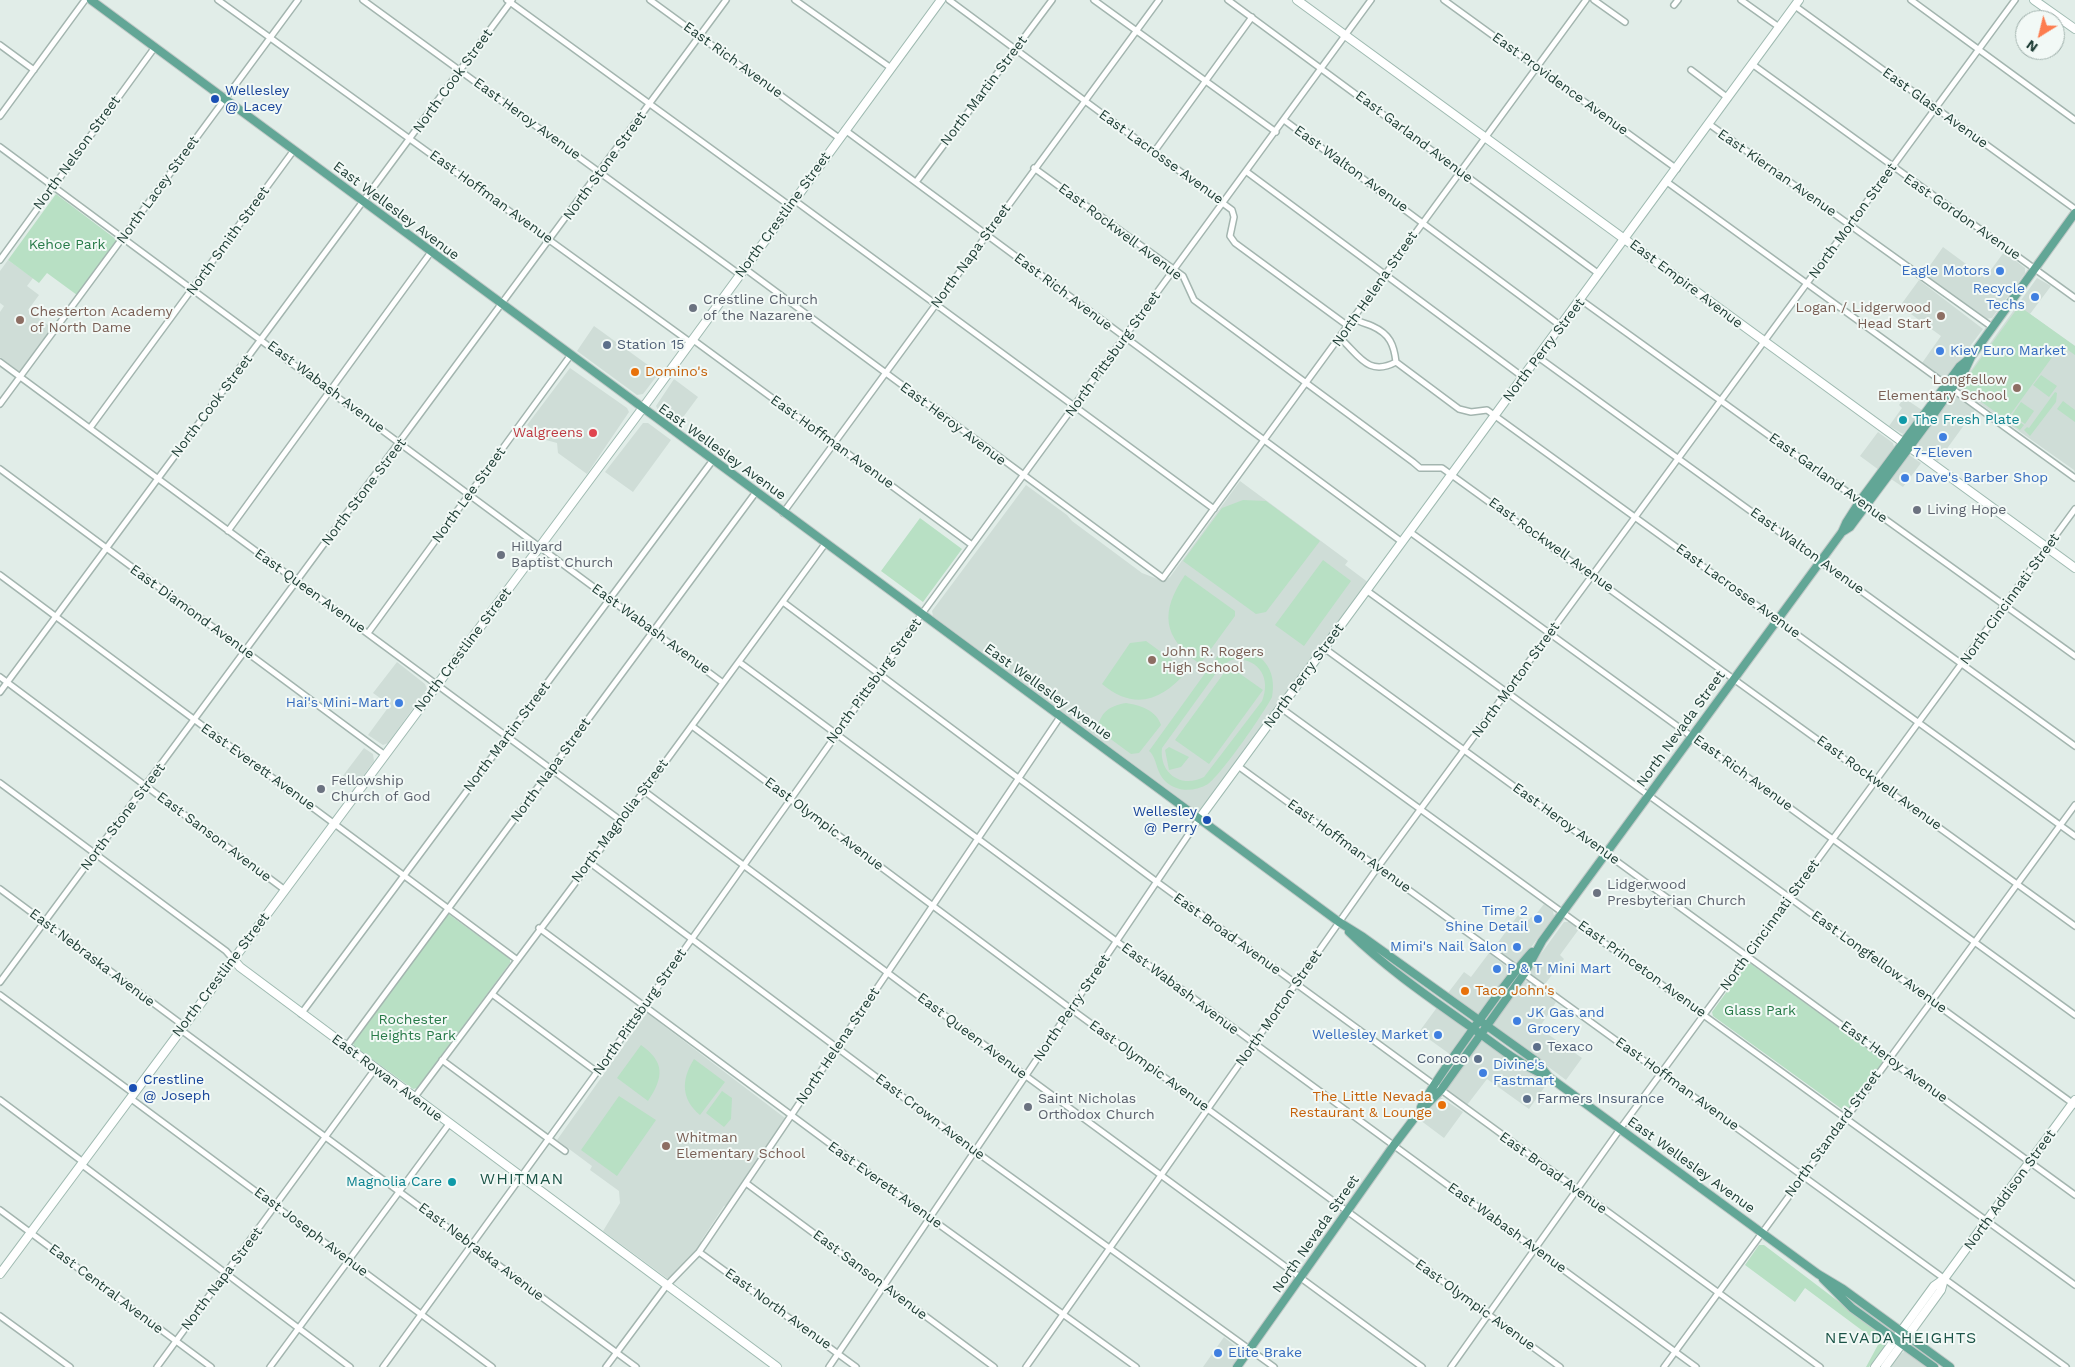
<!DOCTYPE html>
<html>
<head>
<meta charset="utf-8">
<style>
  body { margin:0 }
  #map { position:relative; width:2075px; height:1367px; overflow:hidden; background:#e1ede8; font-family:"Work Sans",sans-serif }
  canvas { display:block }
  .north { position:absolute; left:2015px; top:10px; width:50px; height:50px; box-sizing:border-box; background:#f2f9f6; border:1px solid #9eafaa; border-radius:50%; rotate:216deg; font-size:14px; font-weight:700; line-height:20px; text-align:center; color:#203f37 }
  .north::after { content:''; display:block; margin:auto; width:18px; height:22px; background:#fd7d4f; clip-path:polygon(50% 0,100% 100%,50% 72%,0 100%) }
</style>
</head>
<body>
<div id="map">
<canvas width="2075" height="1367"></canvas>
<div class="north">N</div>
</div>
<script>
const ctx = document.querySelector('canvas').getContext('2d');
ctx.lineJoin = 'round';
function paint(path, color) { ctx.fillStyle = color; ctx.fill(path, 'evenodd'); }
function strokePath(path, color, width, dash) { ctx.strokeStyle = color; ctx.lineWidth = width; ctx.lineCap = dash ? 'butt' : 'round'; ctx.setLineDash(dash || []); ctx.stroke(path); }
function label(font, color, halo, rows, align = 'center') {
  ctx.font = font + ' "Work Sans",sans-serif'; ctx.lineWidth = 4; ctx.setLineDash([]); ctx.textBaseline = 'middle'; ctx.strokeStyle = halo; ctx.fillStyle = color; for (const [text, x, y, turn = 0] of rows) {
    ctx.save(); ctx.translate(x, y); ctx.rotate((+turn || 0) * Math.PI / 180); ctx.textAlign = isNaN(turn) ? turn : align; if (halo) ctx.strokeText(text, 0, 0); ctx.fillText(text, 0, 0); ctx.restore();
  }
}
paint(new Path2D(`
  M 1943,247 L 1985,278 L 2004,252 L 2025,268 L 2025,273 L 1992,318 L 1986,319 L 1924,274 Z
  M 8,260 L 33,278 L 27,286 L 39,295 L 28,310 L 52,328 L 20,372 L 0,357 L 0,312 L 4,306 L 0,303 L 0,271 Z
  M 2037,278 L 2051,286 L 2030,314 L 2075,346 L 2075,473 L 2074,470 L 1958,388 Z
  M 1919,280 L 1983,329 L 1947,377 L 1942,377 L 1922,363 L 1941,336 L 1900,306 Z
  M 594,326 L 659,373 L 643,394 L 637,395 L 577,351 Z
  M 570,368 L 627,408 L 629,412 L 587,474 L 558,453 L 557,443 L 546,440 L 527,425 Z
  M 674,379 L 698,397 L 678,424 L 658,410 L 656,406 Z
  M 1955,396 L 1975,410 L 1938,461 L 1920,448 L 1918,443 L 1949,398 Z
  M 1904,398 L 1922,410 L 1903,434 L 1889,426 L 1902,408 L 1899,405 Z
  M 643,423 L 648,423 L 671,440 L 633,492 L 605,472 Z
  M 1878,432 L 1893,443 L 1894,447 L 1879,470 L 1860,456 Z
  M 1909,455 L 1921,463 L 1903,487 L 1891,479 Z
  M 1240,481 L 1348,561 L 1345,565 L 1369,583 L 1200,811 L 1197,811 L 933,616 L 932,611 L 1026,485 L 1067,515 L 1072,521 L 1142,573 L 1163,581 L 1170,577 Z
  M 397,662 L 425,684 L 427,689 L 388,743 L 383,745 L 368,735 L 390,705 L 373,693 Z
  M 364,748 L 373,754 L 374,761 L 355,787 L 342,777 Z
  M 1544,904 L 1553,911 L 1554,916 L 1521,961 L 1514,962 L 1494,948 L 1518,915 L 1527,922 L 1531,917 L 1533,918 Z
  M 1564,922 L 1569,922 L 1579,929 L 1560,955 L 1564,959 L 1545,984 L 1531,974 L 1530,969 Z
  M 1489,953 L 1507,967 L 1510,972 L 1480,1013 L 1477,1014 L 1448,993 L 1464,972 L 1471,977 Z
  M 1528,981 L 1556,1002 L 1539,1028 L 1582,1058 L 1566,1080 L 1494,1026 L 1494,1020 L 1522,982 Z
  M 1438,1006 L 1467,1029 L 1451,1055 L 1419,1032 Z
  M 647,1013 L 785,1118 L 728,1205 L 724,1206 L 701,1241 L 701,1245 L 693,1255 L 668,1279 L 603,1231 L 620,1203 L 619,1191 L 590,1170 L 592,1166 L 557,1140 Z
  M 1482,1040 L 1546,1085 L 1529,1109 L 1487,1079 L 1467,1105 L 1448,1091 L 1447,1086 Z
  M 1440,1097 L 1463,1112 L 1444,1138 L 1420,1120 Z
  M 1224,1337 L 1241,1351 L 1232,1367 L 1203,1367 Z
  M 1906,1351 L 1908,1352 L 1929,1367 L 1890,1367 L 1898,1355 Z`), '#cfddd7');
paint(new Path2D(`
  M 56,194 L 117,240 L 77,295 L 47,273 L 39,283 L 8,260 Z
  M 2019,306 L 2075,346 L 2075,355 L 2061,345 L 2010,415 L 2024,425 L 2020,430 L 1964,389 L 1964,387 L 1961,386 Z
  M 2041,375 L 2057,386 L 2049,397 L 2033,385 Z
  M 2055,392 L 2057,393 L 2056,402 L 2030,436 L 2024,430 L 2027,427 L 2029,428 Z
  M 2063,401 L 2075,410 L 2075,422 L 2057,409 Z
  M 2021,402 L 2034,411 L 2025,424 L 2012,415 Z
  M 1243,500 L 1266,501 L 1320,541 L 1266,612 L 1256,614 L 1183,561 L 1222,508 Z
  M 920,518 L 962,549 L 923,602 L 881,571 Z
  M 1323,560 L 1351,581 L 1304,646 L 1275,625 Z
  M 1185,575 L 1235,611 L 1235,616 L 1200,664 C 1162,637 1160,612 1185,575 Z
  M 1146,641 L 1187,671 C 1162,701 1134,711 1102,684 L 1130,643 Z
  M 1224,647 C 1232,653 1238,650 1247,652 C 1269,657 1276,677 1272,697 C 1264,713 1221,775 1208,784 C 1198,790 1185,792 1174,787 C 1154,778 1159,759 1149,751 ZM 1235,659 C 1260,659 1271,679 1262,701 L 1204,777 C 1181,789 1159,773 1162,748 L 1219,669 L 1229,661 Z
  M 1229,666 L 1263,690 L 1209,764 L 1175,740 Z
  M 1126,703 C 1140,705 1156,710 1161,725 L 1139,753 L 1131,754 L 1097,729 C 1101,712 1109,706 1126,703 Z
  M 1169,747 L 1189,757 L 1181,767 L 1169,770 L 1165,750 Z
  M 447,913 L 510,959 L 510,963 L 417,1088 L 413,1089 L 354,1046 L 353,1043 Z
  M 1747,964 L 1751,964 L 1882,1059 L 1882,1063 L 1848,1110 L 1843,1110 L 1713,1016 L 1712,1012 Z
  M 641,1045 C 665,1062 664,1077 648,1101 L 617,1078 Z
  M 694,1059 L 725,1082 L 700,1115 C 681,1099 681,1080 694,1059 Z
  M 722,1091 L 732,1098 L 731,1119 L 724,1127 L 706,1113 Z
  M 619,1096 L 656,1120 L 617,1176 L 581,1150 Z
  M 1759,1245 L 1764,1245 L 1884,1336 L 1885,1345 L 1869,1367 L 1866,1367 L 1879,1343 L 1805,1288 L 1795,1302 L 1745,1265 Z`), '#b8e0c4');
const street = new Path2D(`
  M 218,0 L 690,342
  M 363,0 L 739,274
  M 507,0 L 790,206
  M 650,0 L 839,138
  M 795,0 L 891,68
  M 949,0 L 1232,210 L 1234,217 L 1230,236 L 1235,243 L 1348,326
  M 1094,0 L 1276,132
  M 1228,0 L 1599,274
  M 1444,0 L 1677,169
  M 1594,0 L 1625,22
  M 1741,0 L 1779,27
  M 1911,0 L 2075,120
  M 1674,5 L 1678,0
  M 1795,6 L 2075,209
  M 0,45 L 34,70
  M 1752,64 L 2075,298
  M 1691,70 L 1728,98
  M 0,116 L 85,0
  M 1284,120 L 1561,326
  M 1709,124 L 1992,327
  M 845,130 L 1402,542
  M 0,147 L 723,683
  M 1154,152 L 1252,17
  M 1034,168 L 1183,276 L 1194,300 L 1413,462 L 1420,468 L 1442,468 L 2075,926
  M 1247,172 L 1523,377
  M 916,182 L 1052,0
  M 1667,182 L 2075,478
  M 794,200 L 1214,509
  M 0,260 L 155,47
  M 744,268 L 1163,578 L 1586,0
  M 1581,300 L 2075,656
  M 1354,318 C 1360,323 1365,323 1372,326 C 1390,334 1394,345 1396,362 L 1459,409 L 1471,412 L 1487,410 L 2075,836
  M 1340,338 C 1359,355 1368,377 1396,362
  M 692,339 L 972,545
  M 1538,357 L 2075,746
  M 0,362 L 620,820
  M 0,404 L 298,0
  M 90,428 L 294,150
  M 0,469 L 385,755
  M 783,513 L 1159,0
  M 228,531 L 431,252
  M 1410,532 L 2075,1015
  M 0,575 L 516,959
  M 1366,590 L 2075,1105
  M 783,602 L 1157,882 L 1820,1367
  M 368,633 L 570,356
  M 1324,648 L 2075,1195
  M 739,662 L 1254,1043 L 1696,1367
  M 0,677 L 285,890
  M 0,692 L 512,0
  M 1281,708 L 2075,1285
  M 692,726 L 1071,1009 L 1560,1367
  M 1238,766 L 2066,1367
  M 0,783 L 226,951 L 233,959
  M 644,791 L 1026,1076 L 1422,1367
  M 589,862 L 975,1151 L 1274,1367
  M 0,889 L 184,1026
  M 539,928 L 930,1218 L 1136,1367
  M 0,982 L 726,0
  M 492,994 L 597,1072
  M 0,995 L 133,1093
  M 301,1014 L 713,460
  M 181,1030 L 636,1367
  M 346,1047 L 756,492
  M 442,1060 L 565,1151
  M 130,1098 L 492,1367
  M 414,1098 L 644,791 L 825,544
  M 0,1100 L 83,1162
  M 81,1164 L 350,1367
  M 746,1183 L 994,1367
  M 0,1210 L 211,1367
  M 699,1252 L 856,1367
  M 0,1316 L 70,1367
  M 157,1367 L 375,1069
  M 270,1367 L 449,1124
  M 383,1367 L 621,1039 L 921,615 L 1371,0
  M 606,1367 L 667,1285 L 699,1252 L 1060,717
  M 829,1367 L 1199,819
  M 1026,1367 L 1378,867 L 2015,0
  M 1451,1367 L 1620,1129 L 2075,509
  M 1664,1367 L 2075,805`);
const secondary = new Path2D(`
  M 1297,0 L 2075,568
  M 2034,0 L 2075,29
  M 1199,819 L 1799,0
  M 233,959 L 240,967 L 777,1367
  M 0,1274 L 642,409 L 941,0
  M 1875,1367 L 1934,1286 L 1944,1279
  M 1885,1367 L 1941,1290 L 1944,1279 L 2075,1100`);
const primary = new Path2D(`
  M 91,0 L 1339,922 L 1363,937 L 1536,1061 L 1549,1077
  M 1842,532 L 1850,527 L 1931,418 L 1965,370 L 1971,357 L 2075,213
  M 1349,932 C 1385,967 1427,996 1468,1025 C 1494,1043 1519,1065 1549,1077 L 1818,1274 L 1843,1289 L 1950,1367
  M 1421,1107 C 1436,1079 1455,1055 1473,1029 C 1492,1003 1510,976 1532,952
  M 1823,1279 L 1852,1308 L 1934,1367
  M 1237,1367 L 1394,1145 L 1416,1116 L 1441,1090 L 1524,974 L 1542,941 L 1563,912 L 1842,532 L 1846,523 L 1860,501 L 1960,366 L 1971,357`);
strokePath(street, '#a3b5af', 8);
strokePath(secondary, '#9fbab1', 10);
strokePath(primary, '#c1c9c7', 10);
strokePath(street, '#fff', 5);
strokePath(secondary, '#fff', 8);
strokePath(primary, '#62a696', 8);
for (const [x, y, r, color] of [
  [215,99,5,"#1a4fb4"],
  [2000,271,5,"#3f7fe0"],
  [2035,297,5,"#3f7fe0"],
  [693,308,5,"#6b7280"],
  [1941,316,5,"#8d6e63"],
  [20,320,5,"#8d6e63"],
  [607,345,5,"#5c6f8a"],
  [1940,351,5,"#3f7fe0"],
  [635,372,5,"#e8710a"],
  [2017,388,5,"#8d6e63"],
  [1903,420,5,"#0f9aa8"],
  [593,433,5,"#e0444e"],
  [1943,437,5,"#3f7fe0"],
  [1905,478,5,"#3f7fe0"],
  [1917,510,5,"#6b7280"],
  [501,555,5,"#6b7280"],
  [1152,660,5,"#8d6e63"],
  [399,703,5,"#3f7fe0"],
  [321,789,5,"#6b7280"],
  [1207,820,5,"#1a4fb4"],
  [1597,893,5,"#6b7280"],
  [1538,919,5,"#3f7fe0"],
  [1517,947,5,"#3f7fe0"],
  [1497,969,5,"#3f7fe0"],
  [1465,991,5,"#e8710a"],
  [1517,1021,5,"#3f7fe0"],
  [1438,1035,5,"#3f7fe0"],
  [1537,1047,5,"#5c6f8a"],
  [1478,1059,5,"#5c6f8a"],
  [1483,1073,5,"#3f7fe0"],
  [133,1088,5,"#1a4fb4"],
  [1527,1099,5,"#5c6f8a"],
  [1442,1105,5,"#e8710a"],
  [1028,1107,5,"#6b7280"],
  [666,1146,5,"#8d6e63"],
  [452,1182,5,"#0f9aa8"],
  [1218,1353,5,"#3f7fe0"]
]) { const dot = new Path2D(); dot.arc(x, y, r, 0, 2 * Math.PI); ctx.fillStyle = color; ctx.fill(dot); strokePath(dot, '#f2f9f6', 2); }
label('14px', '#203f37', '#f2f9f6', [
  ["East Rich Avenue",733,60,36],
  ["North Cook Street",453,81,-54],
  ["East Providence Avenue",1560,84,36],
  ["North Martin Street",984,91,-53],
  ["East Glass Avenue",1935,108,36],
  ["East Heroy Avenue",527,119,36],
  ["East Garland Avenue",1414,137,37],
  ["North Nelson Street",77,153,-54],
  ["East Lacrosse Avenue",1161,157,36],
  ["North Stone Street",605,166,-54],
  ["East Walton Avenue",1351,169,36],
  ["East Kiernan Avenue",1777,173,35],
  ["North Lacey Street",158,190,-54],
  ["East Hoffman Avenue",491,197,36],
  ["East Wellesley Avenue",396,211,37],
  ["North Crestline Street",783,215,-54],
  ["East Gordon Avenue",1962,217,35],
  ["North Morton Street",1853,221,-54],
  ["East Rockwell Avenue",1120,232,37],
  ["North Smith Street",228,241,-54],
  ["North Napa Street",971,256,-54],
  ["East Empire Avenue",1686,284,37],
  ["North Helena Street",1375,289,-55],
  ["East Rich Avenue",1063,292,37],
  ["North Perry Street",1544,350,-53],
  ["North Pittsburg Street",1113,354,-54],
  ["East Wabash Avenue",326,387,37],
  ["North Cook Street",212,406,-53],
  ["East Heroy Avenue",953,424,37],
  ["East Hoffman Avenue",832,442,36],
  ["East Wellesley Avenue",722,452,36],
  ["East Garland Avenue",1828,478,36],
  ["North Stone Street",364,492,-53],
  ["North Lee Street",469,495,-54],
  ["East Rockwell Avenue",1551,545,36],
  ["East Walton Avenue",1807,551,36],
  ["East Queen Avenue",310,591,36],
  ["East Lacrosse Avenue",1738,591,36],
  ["North Cincinnati Street",2010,599,-54],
  ["East Diamond Avenue",192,612,36],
  ["East Wabash Avenue",651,629,36],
  ["North Crestline Street",463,650,-53],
  ["North Perry Street",1304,676,-54],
  ["North Morton Street",1516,680,-54],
  ["North Pittsburg Street",874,681,-54],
  ["East Wellesley Avenue",1048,692,36],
  ["North Nevada Street",1681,729,-54],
  ["North Martin Street",507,737,-53],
  ["East Everett Avenue",258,767,36],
  ["North Napa Street",551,770,-54],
  ["East Rich Avenue",1743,773,36],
  ["East Rockwell Avenue",1879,783,36],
  ["North Stone Street",123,817,-53],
  ["North Magnolia Street",620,821,-53],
  ["East Olympic Avenue",824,824,37],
  ["East Heroy Avenue",1566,824,36],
  ["East Sanson Avenue",214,837,37],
  ["East Hoffman Avenue",1349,846,36],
  ["North Cincinnati Street",1770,925,-54],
  ["East Broad Avenue",1227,934,36],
  ["East Nebraska Avenue",92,958,37],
  ["East Longfellow Avenue",1879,962,36],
  ["East Princeton Avenue",1642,969,36],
  ["North Crestline Street",221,975,-53],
  ["East Wabash Avenue",1180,989,37],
  ["North Perry Street",1072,1008,-56],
  ["North Morton Street",1279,1008,-55],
  ["North Pittsburg Street",640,1012,-55],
  ["East Queen Avenue",972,1036,37],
  ["North Helena Street",838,1046,-56],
  ["East Heroy Avenue",1894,1062,36],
  ["East Olympic Avenue",1149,1066,36],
  ["East Rowan Avenue",387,1078,37],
  ["East Hoffman Avenue",1677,1084,36],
  ["East Crown Avenue",930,1117,37],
  ["North Standard Street",1833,1134,-54],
  ["East Wellesley Avenue",1691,1165,36],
  ["East Broad Avenue",1553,1173,36],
  ["East Everett Avenue",885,1185,36],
  ["North Addison Street",2010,1190,-54],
  ["East Wabash Avenue",1507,1228,36],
  ["East Joseph Avenue",311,1232,37],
  ["North Nevada Street",1316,1234,-55],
  ["East Nebraska Avenue",481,1252,37],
  ["East Sanson Avenue",870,1275,37],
  ["North Napa Street",222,1279,-53],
  ["East Central Avenue",106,1289,37],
  ["East Olympic Avenue",1475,1305,36],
  ["East North Avenue",778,1309,36]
]);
label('14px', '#164399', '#f2f9f6', [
  ["Wellesley",225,91],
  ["@ Lacey",225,107],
  ["Wellesley",1197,812,"right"],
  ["@ Perry",1197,828,"right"],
  ["Crestline",143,1080],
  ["@ Joseph",143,1096]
], 'left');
label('14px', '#277a48', '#f2f9f6', [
  ["Kehoe Park",67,245],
  ["Glass Park",1760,1011],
  ["Rochester",413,1020],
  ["Heights Park",413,1036]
]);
label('14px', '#366cbe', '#f2f9f6', [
  ["Eagle Motors",1990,271],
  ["Recycle",2025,289],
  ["Techs",2025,305],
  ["Kiev Euro Market",1950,351,"left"],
  ["7-Eleven",1943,453,"center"],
  ["Dave's Barber Shop",1915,478,"left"],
  ["Hai's Mini-Mart",389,703],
  ["Time 2",1528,911],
  ["Shine Detail",1528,927],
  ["Mimi's Nail Salon",1507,947],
  ["P & T Mini Mart",1507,969,"left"],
  ["JK Gas and",1527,1013,"left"],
  ["Grocery",1527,1029,"left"],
  ["Wellesley Market",1428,1035],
  ["Divine's",1493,1065,"left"],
  ["Fastmart",1493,1081,"left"],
  ["Elite Brake",1228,1353,"left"]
], 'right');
label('14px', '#5b616d', '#f2f9f6', [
  ["Crestline Church",703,300],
  ["of the Nazarene",703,316],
  ["Living Hope",1927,510],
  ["Hillyard",511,547],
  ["Baptist Church",511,563],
  ["Fellowship",331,781],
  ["Church of God",331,797],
  ["Lidgerwood",1607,885],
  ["Presbyterian Church",1607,901],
  ["Saint Nicholas",1038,1099],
  ["Orthodox Church",1038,1115]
], 'left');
label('14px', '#785e54', '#f2f9f6', [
  ["Logan / Lidgerwood",1931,308,"right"],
  ["Head Start",1931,324,"right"],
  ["Chesterton Academy",30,312],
  ["of North Dame",30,328],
  ["Longfellow",2007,380,"right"],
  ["Elementary School",2007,396,"right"],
  ["John R. Rogers",1162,652],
  ["High School",1162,668],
  ["Whitman",676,1138],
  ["Elementary School",676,1154]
], 'left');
label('14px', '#4e5e75', '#f2f9f6', [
  ["Station 15",617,345],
  ["Texaco",1547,1047],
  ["Conoco",1468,1059,"right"],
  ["Farmers Insurance",1537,1099]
], 'left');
label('14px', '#c56008', '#f2f9f6', [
  ["Domino's",645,372],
  ["Taco John's",1475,991],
  ["The Little Nevada",1432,1097,"right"],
  ["Restaurant & Lounge",1432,1113,"right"]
], 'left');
label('14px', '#0d838f', '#f2f9f6', [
  ["The Fresh Plate",1913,420],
  ["Magnolia Care",442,1182,"right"]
], 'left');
label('14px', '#be3a42', '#f2f9f6', [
  ["Walgreens",583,433]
], 'right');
ctx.letterSpacing = '1px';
label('16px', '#1a5346', '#f2f9f6', [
  ["WHITMAN",522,1179],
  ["NEVADA HEIGHTS",1901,1338]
]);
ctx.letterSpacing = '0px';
</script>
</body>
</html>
